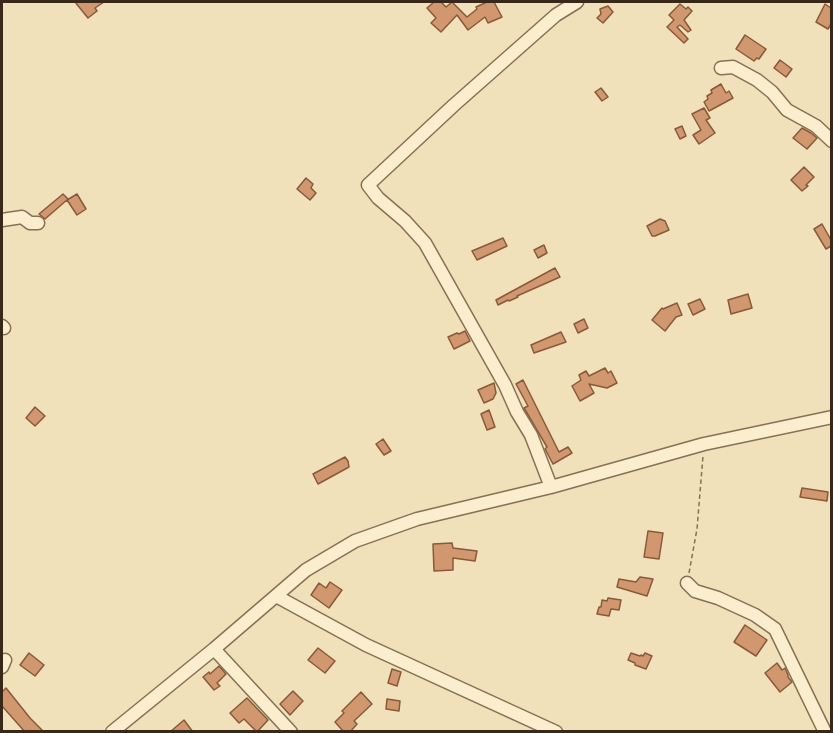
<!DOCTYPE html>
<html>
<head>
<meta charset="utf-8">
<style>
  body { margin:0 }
  #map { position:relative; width:833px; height:733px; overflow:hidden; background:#f0e1bb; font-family:"Playfair Display",serif }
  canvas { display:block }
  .frame { position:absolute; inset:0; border:3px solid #37281a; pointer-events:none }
</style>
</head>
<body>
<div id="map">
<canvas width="833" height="733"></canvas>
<div class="frame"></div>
</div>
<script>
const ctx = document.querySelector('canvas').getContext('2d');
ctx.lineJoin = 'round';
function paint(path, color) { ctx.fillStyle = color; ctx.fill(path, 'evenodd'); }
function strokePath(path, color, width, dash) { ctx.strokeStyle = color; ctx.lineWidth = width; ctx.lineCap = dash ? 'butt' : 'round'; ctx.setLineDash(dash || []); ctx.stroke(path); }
const building = new Path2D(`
  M 75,2 L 104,2 L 95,8 L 97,11 L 88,18 Z
  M 434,2 L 441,2 L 446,7 L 452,2 L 467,17 L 477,9 L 476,7 L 487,2 L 494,2 L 502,17 L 488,23 L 485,17 L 468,30 L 457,15 L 441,32 L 431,23 L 436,18 L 427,8 Z
  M 680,4 L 686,9 L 688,7 L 692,11 L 684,20 L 691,30 L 688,32 L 680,25 L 677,27 L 688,39 L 684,43 L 667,27 L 674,20 L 669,15 Z
  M 825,4 L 831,8 L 831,24 L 828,29 L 816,22 Z
  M 608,6 L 613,12 L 603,23 L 597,18 L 601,14 L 600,9 Z
  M 745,35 L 766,49 L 759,59 L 757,58 L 754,61 L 736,49 Z
  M 780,60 L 792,69 L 786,77 L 774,68 Z
  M 721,84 L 726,93 L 729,91 L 733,98 L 709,111 L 704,102 L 708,99 L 707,96 L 712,93 L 711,90 Z
  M 601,88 L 608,97 L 602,101 L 595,92 Z
  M 704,108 L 710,118 L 706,120 L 715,133 L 699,144 L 693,135 L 701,130 L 692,114 Z
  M 682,126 L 686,136 L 680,139 L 675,129 Z
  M 802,128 L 811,133 L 817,138 L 807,149 L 793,138 Z
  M 804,167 L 814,177 L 806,185 L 808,186 L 802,191 L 791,180 Z
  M 306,178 L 313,184 L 311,188 L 316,193 L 310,200 L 297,189 Z
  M 63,194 L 68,199 L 45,219 L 39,214 Z
  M 77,194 L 86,209 L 77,215 L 67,200 Z
  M 660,219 L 665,221 L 669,230 L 655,236 L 652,236 L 647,226 Z
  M 822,224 L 831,240 L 831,246 L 826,249 L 814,229 Z
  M 503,238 L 507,246 L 477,260 L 472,251 Z
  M 544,245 L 547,253 L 538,258 L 534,250 Z
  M 555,268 L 560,277 L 517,296 L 518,297 L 509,301 L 508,300 L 498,305 L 496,300 Z
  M 748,294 L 752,308 L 731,314 L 728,300 Z
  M 700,299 L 705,309 L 693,315 L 688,304 Z
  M 677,303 L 682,315 L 676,317 L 665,331 L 652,320 L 662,308 L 663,309 Z
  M 584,319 L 588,328 L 578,333 L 574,324 Z
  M 465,331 L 470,341 L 454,349 L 448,337 L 457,333 L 459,334 Z
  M 561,332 L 566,342 L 534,353 L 531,345 Z
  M 605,368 L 608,373 L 611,371 L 617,383 L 607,388 L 589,384 L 594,393 L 580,401 L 572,386 L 581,380 L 579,375 L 586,371 L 589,376 Z
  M 523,380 L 559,452 L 568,447 L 572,453 L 553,464 L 545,449 L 547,447 L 524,408 L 528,406 L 516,384 Z
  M 494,383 L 496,393 L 493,399 L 484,403 L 478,390 Z
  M 35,407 L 45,416 L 35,426 L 26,418 Z
  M 489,410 L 495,427 L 487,430 L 481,414 Z
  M 383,439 L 391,451 L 384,455 L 376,444 Z
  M 345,457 L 348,461 L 349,467 L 318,484 L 313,474 Z
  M 802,488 L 828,492 L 827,501 L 800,497 Z
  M 648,531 L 663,533 L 659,559 L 644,557 Z
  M 452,543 L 453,548 L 477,551 L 475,561 L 453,558 L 453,570 L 434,571 L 433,544 Z
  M 640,577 L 653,579 L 647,596 L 617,587 L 619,579 L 636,582 Z
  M 330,582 L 342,590 L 329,608 L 311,595 L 319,583 L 326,588 Z
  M 608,598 L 621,600 L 619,610 L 611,609 L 609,616 L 597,614 L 599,607 L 601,607 L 602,600 L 607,601 Z
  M 745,625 L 767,640 L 756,656 L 734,642 Z
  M 318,648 L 335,661 L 325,673 L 308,660 Z
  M 29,653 L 44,665 L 35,676 L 20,665 Z
  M 631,653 L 640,656 L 641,655 L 643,656 L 645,653 L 652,656 L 646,669 L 635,665 L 635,663 L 628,660 Z
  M 777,663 L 782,670 L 785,668 L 788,675 L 788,677 L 792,682 L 780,692 L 765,673 Z
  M 219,666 L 226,674 L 217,683 L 220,686 L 214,690 L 203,677 L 209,672 L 210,674 Z
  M 392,669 L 401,672 L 397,686 L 388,683 Z
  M 6,688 L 30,718 L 44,732 L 25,732 L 18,724 L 2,706 L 2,692 Z
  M 293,691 L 303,701 L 290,715 L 280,704 Z
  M 361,692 L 372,704 L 354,721 L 357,724 L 350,732 L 344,732 L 335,722 L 344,713 L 342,711 Z
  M 247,698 L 268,720 L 257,732 L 244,719 L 239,723 L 230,713 Z
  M 387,699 L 400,701 L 399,711 L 386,709 Z
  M 184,720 L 193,732 L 170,732 Z`);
paint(building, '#d1986f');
strokePath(building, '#895939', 1.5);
const minor = new Path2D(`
  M 721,68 L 733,67 L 757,80 L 772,92 L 787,110 L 816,126 L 832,141
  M 2,220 L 22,217 L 30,223 L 38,223
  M 2,326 L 4,328
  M 551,487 L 531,435 L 517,412 L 505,385 L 425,243 L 405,221 L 378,198 L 368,185 L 454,105 L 556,15 L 577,2
  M 687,583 L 695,591 L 718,598 L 755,615 L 775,629 L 825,732
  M 276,596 L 366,645 L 556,732
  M 214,649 L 291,732
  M 2,667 L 5,660
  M 112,732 L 214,649 L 306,570 L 355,541 L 417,519 L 551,487 L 704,444 L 832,417`);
strokePath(minor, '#887054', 15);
strokePath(new Path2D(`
  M 689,573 L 697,529 L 703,456`), '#887054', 1.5, [4.5, 3]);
strokePath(minor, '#fbeecf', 12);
</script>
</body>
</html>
